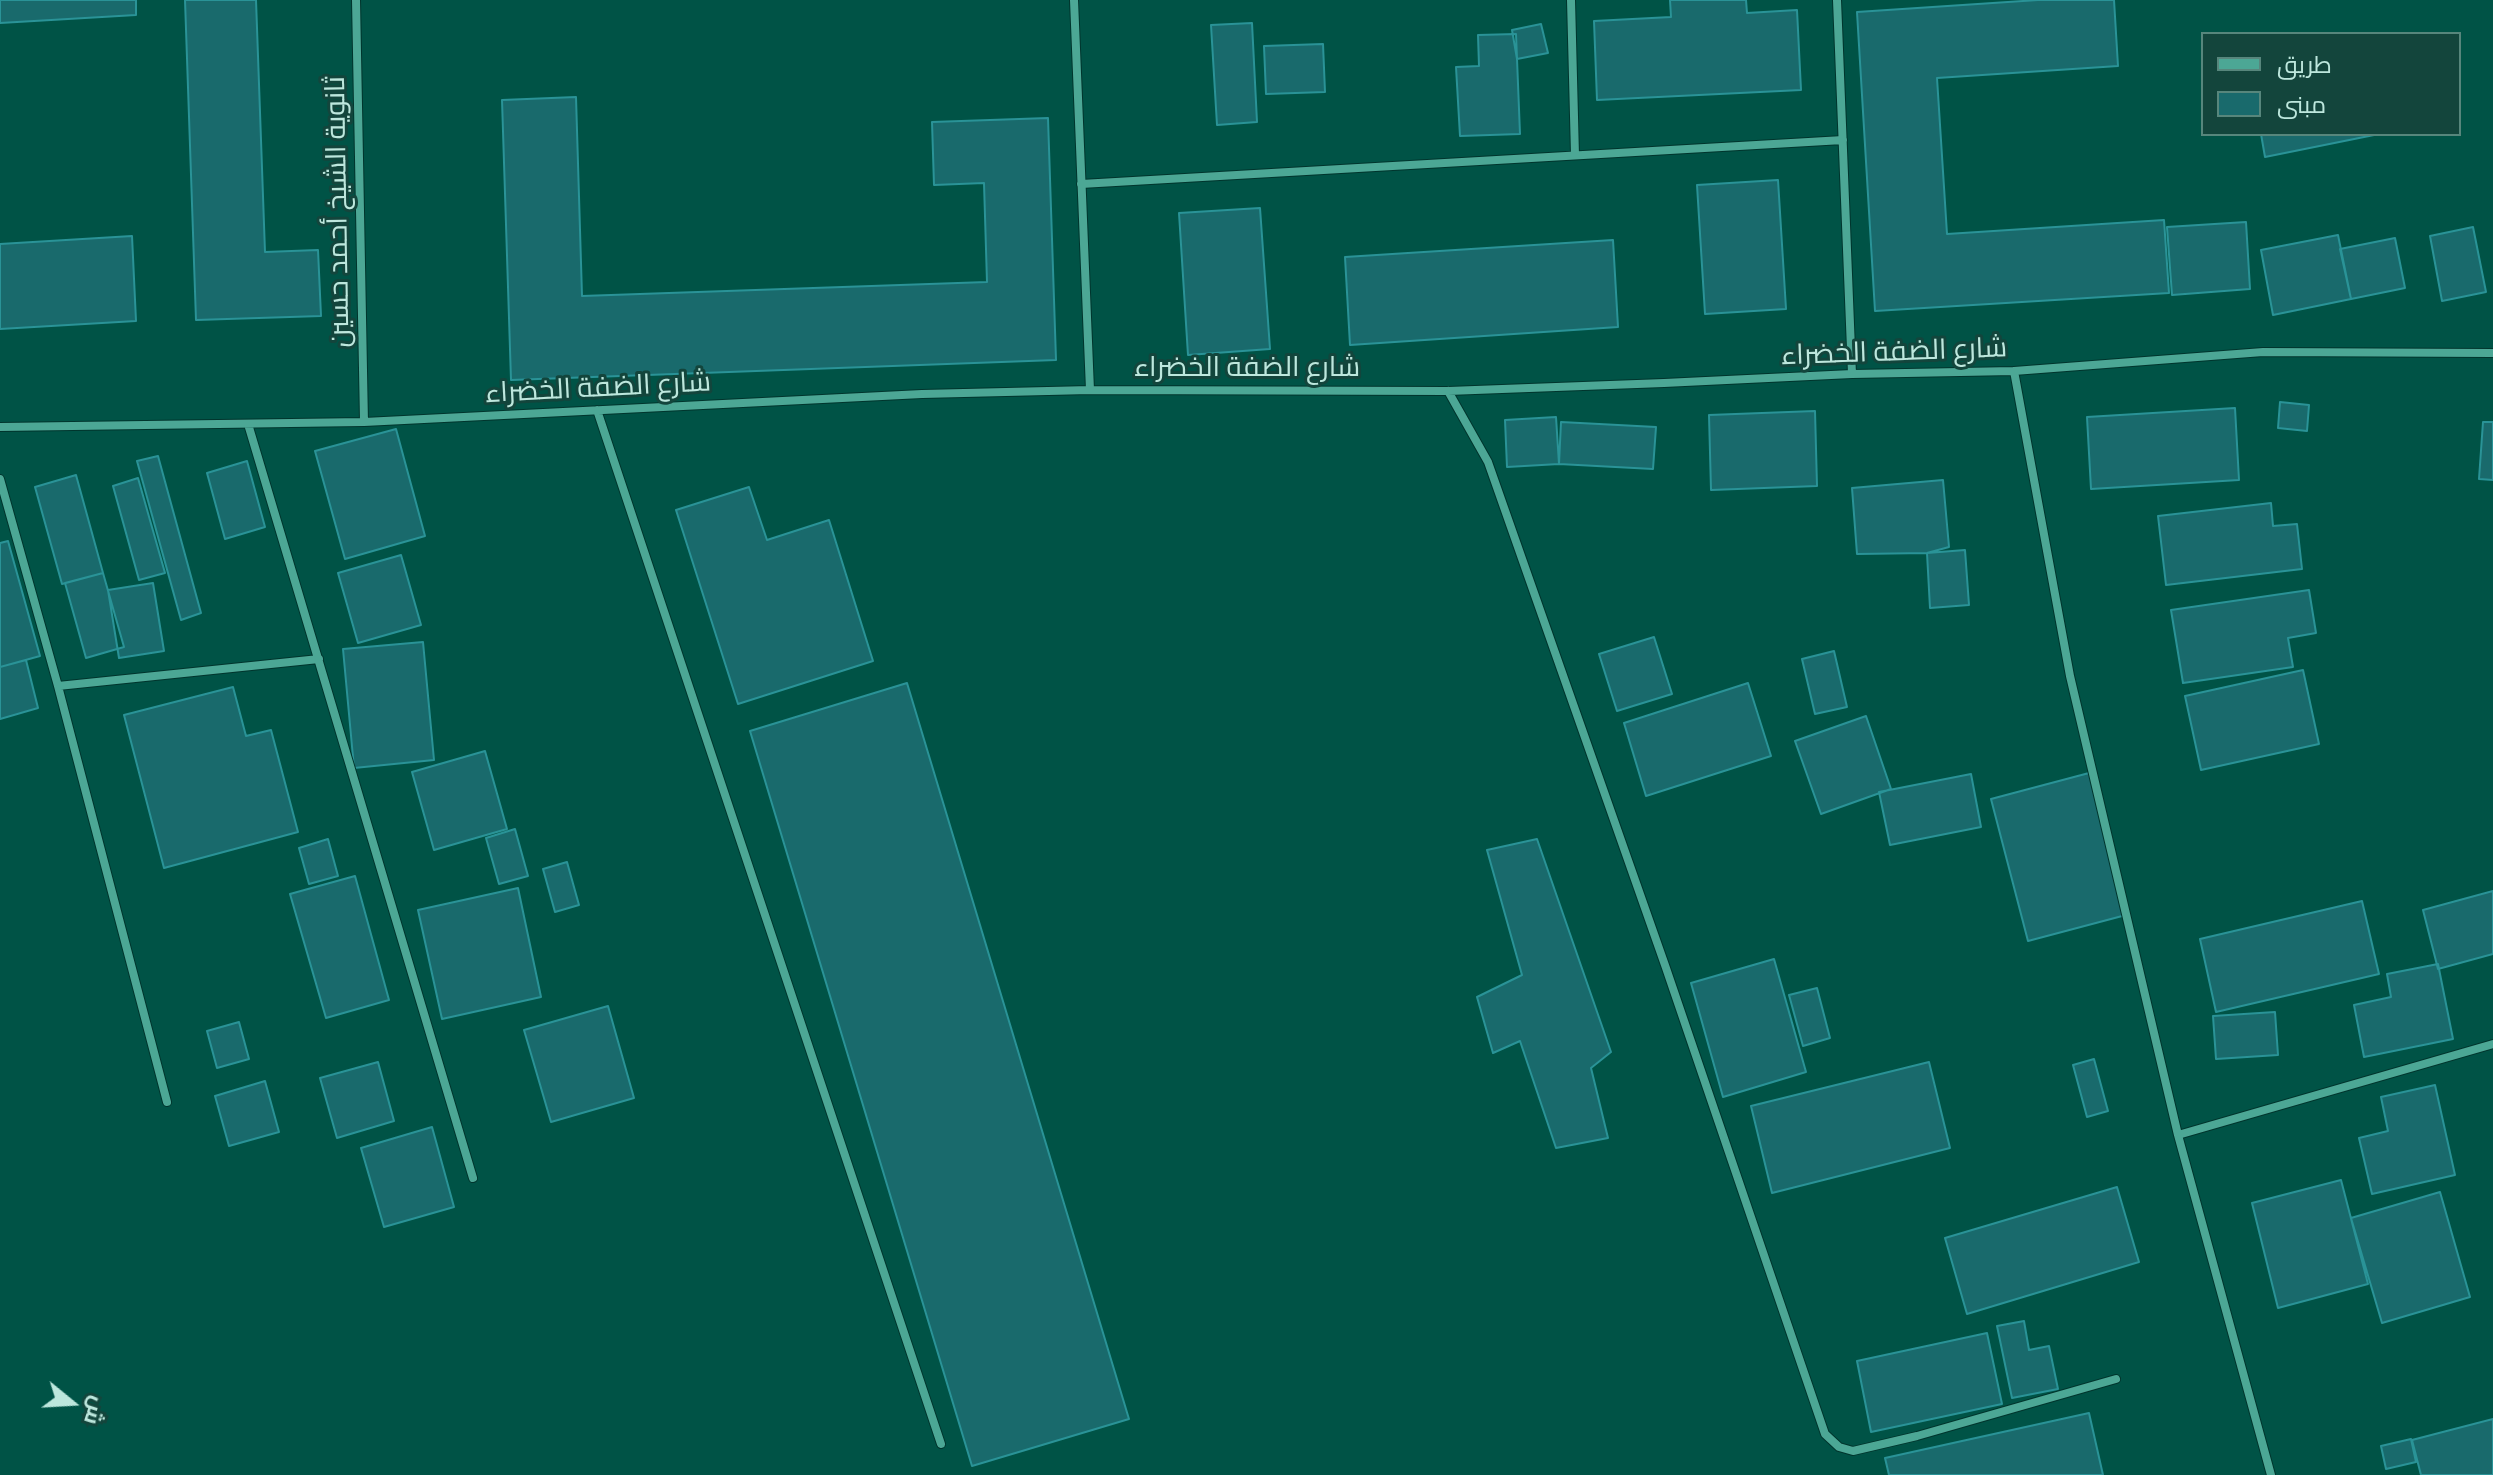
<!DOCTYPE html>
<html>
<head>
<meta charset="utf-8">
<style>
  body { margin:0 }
  #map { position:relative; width:2493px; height:1475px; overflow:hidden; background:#005346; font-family:Cabin,Cairo,sans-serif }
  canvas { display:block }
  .legend { position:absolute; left:2201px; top:32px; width:260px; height:104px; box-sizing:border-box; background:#13453c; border:2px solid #57867c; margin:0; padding:10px 14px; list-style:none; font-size:24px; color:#bde7dd }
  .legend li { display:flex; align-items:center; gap:16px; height:40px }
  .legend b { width:40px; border:2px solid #57867c }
  .north { position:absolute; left:32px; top:1363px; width:80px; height:80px; -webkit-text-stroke:6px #13453c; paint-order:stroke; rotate:108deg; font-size:22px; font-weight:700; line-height:32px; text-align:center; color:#bde7dd }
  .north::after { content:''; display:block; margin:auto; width:28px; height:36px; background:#bde7dd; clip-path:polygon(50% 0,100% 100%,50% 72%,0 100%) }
</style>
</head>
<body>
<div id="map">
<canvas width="2493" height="1475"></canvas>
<ul class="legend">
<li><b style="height:10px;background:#4ca795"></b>طريق</li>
<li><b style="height:22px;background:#196a6c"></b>مبنى</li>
</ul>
<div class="north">ش</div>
</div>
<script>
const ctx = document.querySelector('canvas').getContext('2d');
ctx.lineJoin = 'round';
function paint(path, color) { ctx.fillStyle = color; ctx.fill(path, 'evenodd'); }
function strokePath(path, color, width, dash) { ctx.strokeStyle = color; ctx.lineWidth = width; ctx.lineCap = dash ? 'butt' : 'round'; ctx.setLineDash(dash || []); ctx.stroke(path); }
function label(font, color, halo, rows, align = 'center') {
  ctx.font = font + ' Cabin,Cairo,sans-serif'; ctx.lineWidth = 6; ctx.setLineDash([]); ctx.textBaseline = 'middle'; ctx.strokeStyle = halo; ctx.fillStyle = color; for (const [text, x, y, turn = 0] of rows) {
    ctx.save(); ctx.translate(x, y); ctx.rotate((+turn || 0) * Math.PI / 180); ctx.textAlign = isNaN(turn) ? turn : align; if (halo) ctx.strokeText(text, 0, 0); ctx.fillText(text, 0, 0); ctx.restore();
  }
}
const building = new Path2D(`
  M 0,0 L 136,0 L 136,15 L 0,23 Z
  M 185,0 L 256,0 L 265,252 L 318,250 L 321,316 L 196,320 Z
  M 1670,0 L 1746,0 L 1747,13 L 1797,10 L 1801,90 L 1597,100 L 1594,21 L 1671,17 Z
  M 2038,0 L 2114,0 L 2118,66 L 1937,78 L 1947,234 L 2164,220 L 2169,293 L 1875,311 L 1857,12 Z
  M 1252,23 L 1257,122 L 1217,125 L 1211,25 Z
  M 1541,24 L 1548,53 L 1517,59 L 1512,30 Z
  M 1516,34 L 1520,134 L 1460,136 L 1456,67 L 1479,66 L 1478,35 Z
  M 1323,44 L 1325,92 L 1266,94 L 1264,46 Z
  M 576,97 L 582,296 L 987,282 L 984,183 L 934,185 L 932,122 L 1048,118 L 1056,360 L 511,380 L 502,100 Z
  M 2261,134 L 2379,134 L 2265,157 Z
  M 1778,180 L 1786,309 L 1705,314 L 1697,185 Z
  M 1260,208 L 1270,349 L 1188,355 L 1179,213 Z
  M 2246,222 L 2250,289 L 2172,295 L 2167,227 Z
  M 2473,227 L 2486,292 L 2442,301 L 2430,236 Z
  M 2338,235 L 2351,299 L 2273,315 L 2261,250 Z
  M 132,236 L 136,321 L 0,329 L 0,244 Z
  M 2395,238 L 2405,288 L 2351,299 L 2340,249 Z
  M 1613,240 L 1618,327 L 1350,345 L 1345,257 Z
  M 2280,402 L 2309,405 L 2307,431 L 2278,428 Z
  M 2235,408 L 2239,480 L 2091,489 L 2087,417 Z
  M 1815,411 L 1817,486 L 1711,490 L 1709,415 Z
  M 1556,417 L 1559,464 L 1507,467 L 1505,420 Z
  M 1561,422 L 1656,427 L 1653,469 L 1559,464 Z
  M 2483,422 L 2493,422 L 2493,480 L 2479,479 Z
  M 396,429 L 425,536 L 345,559 L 315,451 Z
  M 158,456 L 201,613 L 181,620 L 137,461 Z
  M 247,461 L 265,527 L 225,539 L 207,473 Z
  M 76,475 L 103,573 L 62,584 L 35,487 Z
  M 138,478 L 165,573 L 139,580 L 113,486 Z
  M 1943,480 L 1949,547 L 1927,553 L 1857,554 L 1852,488 Z
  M 749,487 L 767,540 L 829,520 L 873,661 L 738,704 L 676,510 Z
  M 2271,503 L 2273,526 L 2297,524 L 2302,569 L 2166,585 L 2158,516 Z
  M 8,541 L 40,656 L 0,667 L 0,543 Z
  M 1965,550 L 1969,605 L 1930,608 L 1927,553 Z
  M 401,555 L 421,625 L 358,643 L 338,573 Z
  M 103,573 L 124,647 L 86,658 L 65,583 Z
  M 153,583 L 164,651 L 119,658 L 108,590 Z
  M 2309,590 L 2316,633 L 2288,638 L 2293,667 L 2183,683 L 2171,610 Z
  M 1654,637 L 1672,694 L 1617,711 L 1599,654 Z
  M 423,642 L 434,760 L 354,768 L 343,649 Z
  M 1834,651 L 1847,707 L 1815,714 L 1802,659 Z
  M 26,660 L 38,708 L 0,719 L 0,667 Z
  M 2303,670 L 2319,744 L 2201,770 L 2185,696 Z
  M 907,683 L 1129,1419 L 972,1466 L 750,731 Z
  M 1748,683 L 1771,756 L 1646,796 L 1624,723 Z
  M 233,687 L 246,736 L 271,730 L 298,832 L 164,868 L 124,715 Z
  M 1866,716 L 1891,789 L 1821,814 L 1795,741 Z
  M 485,751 L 507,829 L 434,850 L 412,772 Z
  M 2089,773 L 2126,915 L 2028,941 L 1991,799 Z
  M 1971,774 L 1981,827 L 1890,845 L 1879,792 Z
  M 515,829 L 528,876 L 499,884 L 486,838 Z
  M 328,839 L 338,876 L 309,884 L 299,848 Z
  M 1537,839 L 1611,1052 L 1591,1068 L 1608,1138 L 1556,1148 L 1520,1041 L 1493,1053 L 1477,997 L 1522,975 L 1487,850 Z
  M 567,862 L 579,905 L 555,912 L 543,869 Z
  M 355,876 L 389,1000 L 326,1018 L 290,894 Z
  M 518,888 L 541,997 L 442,1019 L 418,910 Z
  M 2493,891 L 2493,954 L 2438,969 L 2423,910 Z
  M 2362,901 L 2379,974 L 2216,1012 L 2200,939 Z
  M 1774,959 L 1806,1072 L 1723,1097 L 1691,983 Z
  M 2438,964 L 2453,1039 L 2364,1057 L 2354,1005 L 2391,997 L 2387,974 Z
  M 1817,988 L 1830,1038 L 1803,1046 L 1789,995 Z
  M 608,1006 L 634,1098 L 551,1122 L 524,1030 Z
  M 2275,1012 L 2278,1055 L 2216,1059 L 2213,1016 Z
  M 239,1022 L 249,1059 L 217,1068 L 207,1031 Z
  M 2094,1059 L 2108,1111 L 2087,1117 L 2073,1065 Z
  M 378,1062 L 394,1121 L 337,1138 L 320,1078 Z
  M 1929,1062 L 1950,1148 L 1772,1193 L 1751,1106 Z
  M 265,1081 L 279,1132 L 229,1146 L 215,1096 Z
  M 2435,1085 L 2455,1175 L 2372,1194 L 2359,1138 L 2388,1131 L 2381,1097 Z
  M 432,1127 L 454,1207 L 384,1227 L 361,1148 Z
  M 2341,1180 L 2368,1284 L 2278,1308 L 2252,1203 Z
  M 2117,1187 L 2139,1262 L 1967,1314 L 1945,1238 Z
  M 2440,1192 L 2470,1297 L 2382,1323 L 2351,1218 Z
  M 2024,1321 L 2029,1350 L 2049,1346 L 2058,1389 L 2012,1398 L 1997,1326 Z
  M 1987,1333 L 2002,1404 L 1871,1432 L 1857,1361 Z
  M 2089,1413 L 2103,1475 L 1889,1475 L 1885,1458 Z
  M 2493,1419 L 2493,1475 L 2421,1475 L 2412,1440 Z
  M 2411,1439 L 2416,1462 L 2386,1469 L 2381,1446 Z`);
paint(building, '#196a6c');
strokePath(building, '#2a9397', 2);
const minor = new Path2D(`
  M 356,0 L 364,422
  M 1074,0 L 1090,390
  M 1571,0 L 1575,155
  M 1837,0 L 1852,374
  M 1081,184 L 1843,140
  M 2014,371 L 2070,676 L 2178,1135 L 2271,1475
  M 1448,391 L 1488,462 L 1666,968 L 1825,1434 L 1839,1447 L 1853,1451 L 1917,1436 L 2116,1379
  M 597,410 L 941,1444
  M 248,424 L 473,1178
  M 0,427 L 364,422 L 922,394 L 1090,390 L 1448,391 L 1664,383 L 1852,374 L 2014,371 L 2263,352 L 2493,353
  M 0,479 L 58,686 L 167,1102
  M 58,686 L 319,659
  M 2178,1135 L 2493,1044`);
strokePath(minor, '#00352d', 10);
strokePath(minor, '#4ca795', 8);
label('28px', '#bde7dd', '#13453c', [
  ["ثانوية الشيخ أحمد حسين",338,212,-91],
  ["شارع الضفة الخضراء",1894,352,-2],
  ["شارع الضفة الخضراء",1247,368],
  ["شارع الضفة الخضراء",598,388,-3]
]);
</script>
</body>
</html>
